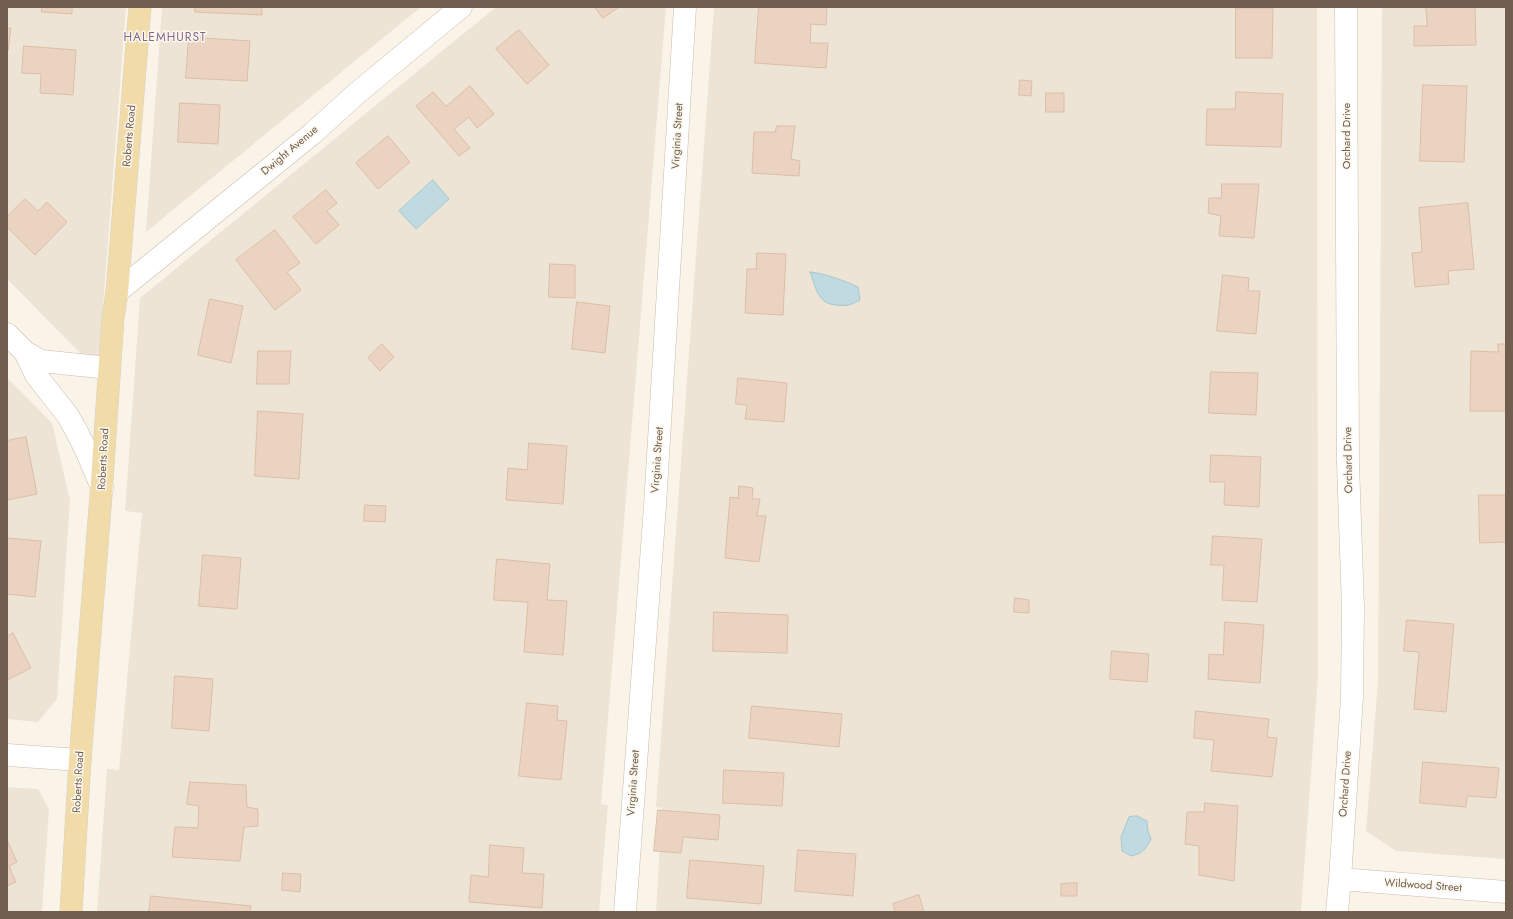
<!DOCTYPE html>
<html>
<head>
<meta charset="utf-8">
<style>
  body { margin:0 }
  #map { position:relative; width:1513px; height:919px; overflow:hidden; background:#faf4e8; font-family:Jost,sans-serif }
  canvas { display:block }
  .frame { position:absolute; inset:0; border:8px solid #715e4f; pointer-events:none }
</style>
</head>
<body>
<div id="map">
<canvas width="1513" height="919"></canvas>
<div class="frame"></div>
</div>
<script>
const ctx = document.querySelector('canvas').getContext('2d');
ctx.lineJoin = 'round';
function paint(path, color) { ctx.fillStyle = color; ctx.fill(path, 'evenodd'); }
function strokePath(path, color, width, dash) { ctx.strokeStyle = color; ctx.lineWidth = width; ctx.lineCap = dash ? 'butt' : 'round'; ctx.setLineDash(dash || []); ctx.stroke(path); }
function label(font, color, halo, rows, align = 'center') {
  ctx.font = font + ' Jost,sans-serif'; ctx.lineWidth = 3; ctx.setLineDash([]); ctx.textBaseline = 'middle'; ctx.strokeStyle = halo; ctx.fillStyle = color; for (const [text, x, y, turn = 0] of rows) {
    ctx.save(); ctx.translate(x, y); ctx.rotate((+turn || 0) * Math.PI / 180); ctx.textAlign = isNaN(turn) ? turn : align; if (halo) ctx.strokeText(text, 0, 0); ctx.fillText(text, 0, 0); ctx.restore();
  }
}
paint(new Path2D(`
  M 7,7 L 126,7 L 98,371 L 7,279 Z
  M 162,7 L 421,7 L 146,232 Z
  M 496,7 L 666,7 L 601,804 L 608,805 L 599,912 L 97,912 L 107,769 L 119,770 L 142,513 L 125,511 L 140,298 Z
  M 714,7 L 1317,7 L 1318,677 L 1301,912 L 656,912 L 662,808 L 656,807 Z
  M 1382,7 L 1506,7 L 1506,859 L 1396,851 L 1366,831 L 1378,681 Z
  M 7,378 L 52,423 L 70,500 L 57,699 L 38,722 L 7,719 Z
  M 7,787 L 38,789 L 49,809 L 42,912 L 7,912 Z`), '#ede4d5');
const water = new Path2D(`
  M 433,180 L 449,199 L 416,229 L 399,211 Z
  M 810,272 C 824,273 845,281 858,287 L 860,300 C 849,306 847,306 835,305 C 817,303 816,287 810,272 Z
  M 1137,816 L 1147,821 L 1148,831 L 1151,839 C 1146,849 1142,854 1131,856 L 1122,851 L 1121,837 L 1129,817 Z`);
paint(water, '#bfdae1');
strokePath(water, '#a6c8d1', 1);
const building = new Path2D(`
  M 42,7 L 72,7 L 72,14 L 42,12 Z
  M 195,7 L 262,7 L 262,15 L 195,12 Z
  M 595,7 L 619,7 L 603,18 Z
  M 759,7 L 827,7 L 826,25 L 811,24 L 810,43 L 828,43 L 826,68 L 755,63 Z
  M 1426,7 L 1475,7 L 1476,45 L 1414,46 L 1414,26 L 1427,26 Z
  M 1236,8 L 1273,8 L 1272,58 L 1236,58 Z
  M 7,28 L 11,28 L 8,51 L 7,51 Z
  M 519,30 L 549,65 L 527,84 L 496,49 Z
  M 189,37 L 250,41 L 247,81 L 186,78 Z
  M 24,46 L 76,50 L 73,95 L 40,93 L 41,74 L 22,73 Z
  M 1020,80 L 1032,81 L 1031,96 L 1019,95 Z
  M 1423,85 L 1467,86 L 1464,162 L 1420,161 Z
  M 470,86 L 494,114 L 477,128 L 469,117 L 454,129 L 470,148 L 459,156 L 416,106 L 433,92 L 446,106 Z
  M 1236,92 L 1283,94 L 1281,147 L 1206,145 L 1207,109 L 1235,109 Z
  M 1046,93 L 1064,93 L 1064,112 L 1046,112 Z
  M 180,103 L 220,105 L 218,144 L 178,142 Z
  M 777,126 L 795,126 L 791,159 L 800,161 L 799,176 L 752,173 L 754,132 L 775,132 Z
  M 388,136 L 410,162 L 378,189 L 356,163 Z
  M 1222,184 L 1259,184 L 1254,238 L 1219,236 L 1221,216 L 1208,213 L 1209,198 L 1221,198 Z
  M 326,190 L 337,203 L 327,211 L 339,225 L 316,244 L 293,217 Z
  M 25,199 L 38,211 L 47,202 L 67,222 L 35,255 L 7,227 L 7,217 Z
  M 1468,203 L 1474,269 L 1448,271 L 1449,284 L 1415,287 L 1412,253 L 1422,252 L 1419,208 Z
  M 275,230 L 300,263 L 287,272 L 301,290 L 275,310 L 236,260 Z
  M 757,253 L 786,254 L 783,315 L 745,313 L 747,269 L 756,269 Z
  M 550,264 L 575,265 L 575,298 L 549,297 Z
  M 1223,275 L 1249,278 L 1248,291 L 1260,291 L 1256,334 L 1217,331 Z
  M 210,299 L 243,306 L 231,363 L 198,355 Z
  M 577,302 L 610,306 L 605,353 L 572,349 Z
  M 382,344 L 394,357 L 380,371 L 368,358 Z
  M 1498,344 L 1506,344 L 1506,411 L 1470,411 L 1471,351 L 1498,352 Z
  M 258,351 L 291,351 L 289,384 L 257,384 Z
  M 1211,372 L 1258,373 L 1256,415 L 1209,413 Z
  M 738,378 L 787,383 L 784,422 L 745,419 L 747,405 L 736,404 Z
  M 258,411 L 303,414 L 299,479 L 255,476 Z
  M 26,437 L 37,494 L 7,500 L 7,441 Z
  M 529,443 L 567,446 L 563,504 L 506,500 L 508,468 L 527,470 Z
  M 1211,455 L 1261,457 L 1259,507 L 1224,505 L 1225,482 L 1210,482 Z
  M 739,486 L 753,488 L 752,499 L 760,499 L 757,516 L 766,516 L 759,562 L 725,558 L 730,497 L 738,498 Z
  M 1479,495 L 1506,495 L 1506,542 L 1480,543 Z
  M 365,505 L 386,506 L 385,522 L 364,521 Z
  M 1213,536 L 1262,539 L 1257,602 L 1222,600 L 1224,565 L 1211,565 Z
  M 7,538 L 41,541 L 35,597 L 7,594 Z
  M 203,555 L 241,558 L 237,609 L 199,606 Z
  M 497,559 L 550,564 L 547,600 L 567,601 L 563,655 L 524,652 L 528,602 L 494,600 Z
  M 1015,598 L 1029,600 L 1029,613 L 1014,612 Z
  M 714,612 L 788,615 L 787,653 L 713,651 Z
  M 1407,620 L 1454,624 L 1446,712 L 1414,709 L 1419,652 L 1404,651 Z
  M 1225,622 L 1264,625 L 1260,683 L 1208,679 L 1209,654 L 1223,655 Z
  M 13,633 L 31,668 L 7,680 L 7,637 Z
  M 1112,651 L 1149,654 L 1147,682 L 1110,679 Z
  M 175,676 L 213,679 L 209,731 L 172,728 Z
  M 527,703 L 558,706 L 557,720 L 567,721 L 561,780 L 519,776 Z
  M 752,706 L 842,714 L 839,747 L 749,738 Z
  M 1196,711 L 1269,719 L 1267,737 L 1277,738 L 1272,777 L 1211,771 L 1214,740 L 1194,738 Z
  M 1423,762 L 1499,768 L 1496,798 L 1467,796 L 1466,807 L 1420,803 Z
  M 724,770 L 784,773 L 782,806 L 723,803 Z
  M 190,782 L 246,785 L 247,807 L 258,809 L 258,826 L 244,827 L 240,861 L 172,857 L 175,827 L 198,828 L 199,806 L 187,804 Z
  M 1205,803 L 1238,806 L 1234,881 L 1199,875 L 1199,846 L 1185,844 L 1187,812 L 1204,812 Z
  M 658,810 L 720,815 L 718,840 L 683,837 L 681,853 L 654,851 Z
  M 7,840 L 17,862 L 9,866 L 16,882 L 7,886 Z
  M 490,845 L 524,848 L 522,873 L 544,874 L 542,908 L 469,902 L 471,875 L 488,877 Z
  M 798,850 L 856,854 L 853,896 L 795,891 Z
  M 690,860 L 764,866 L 761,904 L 687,898 Z
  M 283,873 L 301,874 L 300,892 L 282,890 Z
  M 1077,883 L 1077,896 L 1061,896 L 1061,884 Z
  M 919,895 L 924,912 L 895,912 L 893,904 Z
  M 151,896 L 251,906 L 250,912 L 149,912 Z`);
paint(building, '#ead4c1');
strokePath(building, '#dcbea6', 1);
const minor = new Path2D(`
  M 117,292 L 312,134 L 356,94 L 461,7
  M 7,334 L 25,352 L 41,361 L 109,368
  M 25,352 L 36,375 L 68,416 L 76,430 L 86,450 L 102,488
  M 7,755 L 80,760
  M 1340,879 L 1506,892
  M 625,912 L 655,506 L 685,7
  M 1337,912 L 1340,879 L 1352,697 L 1353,608 L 1348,464 L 1346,7`);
const major = new Path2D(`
  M 71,912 L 80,760 L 101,495 L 113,318 L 117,292 L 140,7`);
strokePath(minor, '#c8bbad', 23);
strokePath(major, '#d7d2ce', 23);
strokePath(minor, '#fff', 22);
strokePath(major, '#f0dba9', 22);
label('11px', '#715e4f', '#fdf8ee', [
  ["Roberts Road",130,136,-85],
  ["Virginia Street",678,136,-87],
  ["Orchard Drive",1347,136,-90],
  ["Dwight Avenue",290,151,-40],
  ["Roberts Road",104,459,-87],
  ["Virginia Street",658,460,-86],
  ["Orchard Drive",1349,460,-91],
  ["Roberts Road",79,782,-87],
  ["Virginia Street",634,783,-86],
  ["Orchard Drive",1346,784,-86],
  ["Wildwood Street",1423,886,4]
]);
ctx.letterSpacing = '1px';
label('12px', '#83678c', '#fdf8ee', [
  ["HALEMHURST",165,38]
]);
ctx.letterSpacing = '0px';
</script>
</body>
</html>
